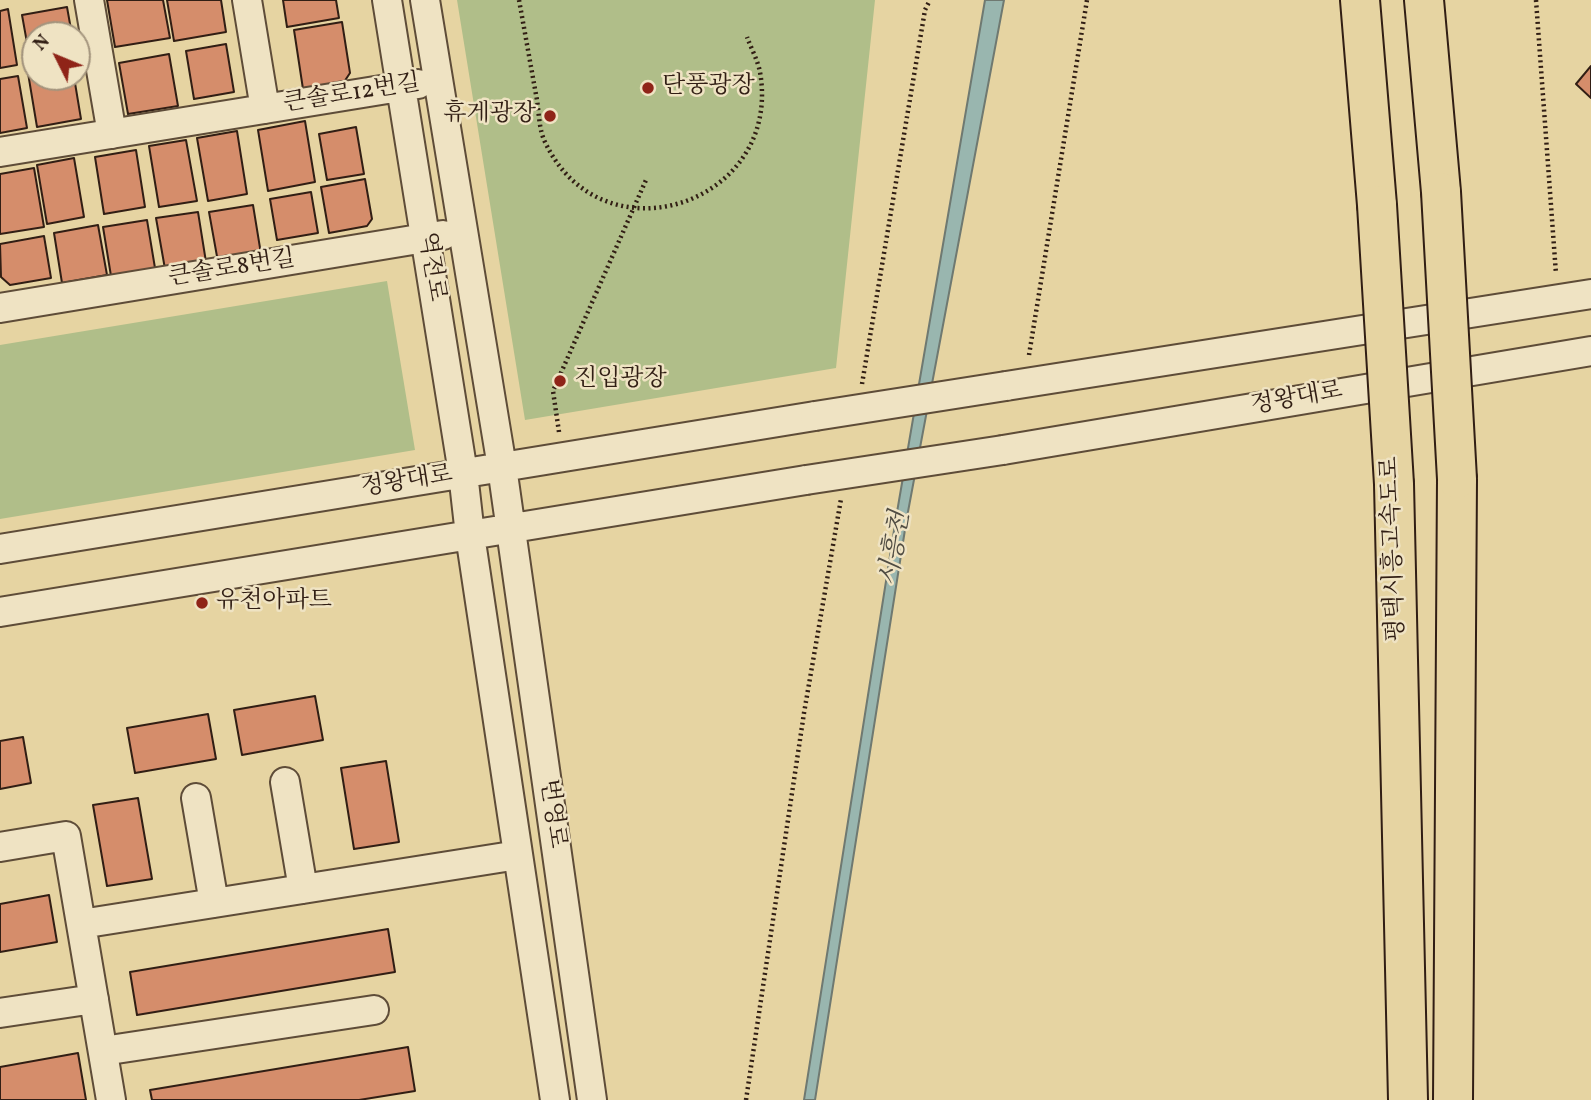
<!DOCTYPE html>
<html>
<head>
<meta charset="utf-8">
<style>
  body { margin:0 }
  #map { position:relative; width:1591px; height:1100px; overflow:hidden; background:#e6d4a2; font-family:Vollkorn,serif }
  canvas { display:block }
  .north { position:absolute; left:21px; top:21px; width:70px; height:70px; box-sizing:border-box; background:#efe3c3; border:2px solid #a3947d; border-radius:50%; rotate:313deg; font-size:19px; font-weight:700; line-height:28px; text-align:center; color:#311e14 }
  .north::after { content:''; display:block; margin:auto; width:24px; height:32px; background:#8f2418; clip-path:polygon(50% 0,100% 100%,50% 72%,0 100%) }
</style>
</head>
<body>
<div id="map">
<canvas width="1591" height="1100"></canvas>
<div class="north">N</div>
</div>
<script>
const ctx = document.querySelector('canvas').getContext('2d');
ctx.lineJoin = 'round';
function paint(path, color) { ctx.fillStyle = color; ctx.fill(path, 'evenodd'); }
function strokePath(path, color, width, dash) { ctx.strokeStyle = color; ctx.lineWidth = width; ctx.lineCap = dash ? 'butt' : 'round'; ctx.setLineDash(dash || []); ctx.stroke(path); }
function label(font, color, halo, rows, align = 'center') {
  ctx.font = font + ' Vollkorn,"Noto Serif KR",serif'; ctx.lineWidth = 5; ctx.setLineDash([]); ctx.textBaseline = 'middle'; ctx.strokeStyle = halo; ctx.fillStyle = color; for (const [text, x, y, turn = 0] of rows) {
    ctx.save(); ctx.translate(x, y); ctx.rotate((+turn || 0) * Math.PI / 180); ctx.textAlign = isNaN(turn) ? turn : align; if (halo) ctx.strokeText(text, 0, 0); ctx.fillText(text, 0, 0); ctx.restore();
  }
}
paint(new Path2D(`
  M 457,0 L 875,0 L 836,368 L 525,420 Z
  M 387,281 L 415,450 L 0,519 L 0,345 Z`), '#b0be89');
const water = new Path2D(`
  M 985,0 L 1004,0 L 907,517 L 815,1100 L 804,1100 L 896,518 Z`);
paint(water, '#99b6af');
strokePath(water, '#6f7971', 2);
const building = new Path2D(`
  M 107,0 L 163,0 L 170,38 L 115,47 Z
  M 167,0 L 221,0 L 226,32 L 174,41 Z
  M 283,0 L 336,0 L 339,18 L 287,27 Z
  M 67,7 L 72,35 L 35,35 L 35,64 L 31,65 L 22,15 Z
  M 8,9 L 17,65 L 0,68 L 0,11 Z
  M 342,22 L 350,73 L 344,82 L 303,89 L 294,30 Z
  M 226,44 L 234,92 L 194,99 L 186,51 Z
  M 169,54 L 178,106 L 128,114 L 119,63 Z
  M 1591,66 L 1591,98 L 1576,84 Z
  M 35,72 L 35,77 L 74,77 L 81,119 L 37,127 L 28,73 Z
  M 18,76 L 27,128 L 0,133 L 0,79 Z
  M 305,121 L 315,182 L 268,191 L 258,130 Z
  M 356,127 L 364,174 L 327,180 L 319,134 Z
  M 237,131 L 247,194 L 208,201 L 197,138 Z
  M 186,140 L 197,201 L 159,207 L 149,146 Z
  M 136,150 L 145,207 L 104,214 L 95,157 Z
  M 74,158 L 84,217 L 47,224 L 37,165 Z
  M 34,168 L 44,227 L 0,234 L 0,174 Z
  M 365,179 L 372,219 L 367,226 L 329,233 L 321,187 Z
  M 311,192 L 318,233 L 277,240 L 270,199 Z
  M 253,205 L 261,254 L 218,262 L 209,212 Z
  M 198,212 L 206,262 L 165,269 L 156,218 Z
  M 147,220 L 155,268 L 111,276 L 103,227 Z
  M 98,225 L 107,275 L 62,283 L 54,233 Z
  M 44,236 L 51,278 L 10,285 L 1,277 L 0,244 Z
  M 315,696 L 323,740 L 242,755 L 234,710 Z
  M 208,714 L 216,759 L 135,773 L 127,728 Z
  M 23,737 L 31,783 L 0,789 L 0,741 Z
  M 386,761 L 399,842 L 354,849 L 341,768 Z
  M 138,798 L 152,879 L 107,886 L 93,805 Z
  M 49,895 L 57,942 L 0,952 L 0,904 Z
  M 388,929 L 395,972 L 137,1015 L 130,972 Z
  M 408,1047 L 415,1091 L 359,1100 L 152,1100 L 150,1090 Z
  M 78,1053 L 86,1100 L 0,1100 L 0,1067 Z`);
paint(building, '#d58d6b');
strokePath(building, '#311e14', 2);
const minor = new Path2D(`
  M 89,0 L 112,134
  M 247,0 L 265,109
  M 387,0 L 463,473 L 470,535 L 555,1100
  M 425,0 L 502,467 L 592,1100
  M 0,152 L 418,84
  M 0,308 L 443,235
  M 1006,386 L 1591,294
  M 1003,450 L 1591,351
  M 0,549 L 815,416
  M 0,612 L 806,480
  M 285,782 L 303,889
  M 196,798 L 214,903
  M 0,847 L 66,836 L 111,1100
  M 81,924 L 518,855
  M 0,1013 L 94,999
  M 103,1051 L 374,1010`);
const highway = new Path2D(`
  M 1360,0 L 1377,205
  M 1424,0 L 1441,192
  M 1394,484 L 1408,1100
  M 1453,1100 L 1457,479`);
strokePath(minor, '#5e4c38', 32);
strokePath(highway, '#311e14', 42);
strokePath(new Path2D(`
  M 519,0 C 525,33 531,67 537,100 C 539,113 539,130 545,142 C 602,264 783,204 760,72 C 758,61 751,48 747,37
  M 1536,0 L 1556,274
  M 1029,355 L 1087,0
  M 862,384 L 925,10 L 930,0
  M 559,432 L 553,391 L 646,180
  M 746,1100 L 804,713 L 841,499`), '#311e14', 4.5, [2, 3.5]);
strokePath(minor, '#efe3c3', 28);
strokePath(highway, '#e6d4a2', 38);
const minorBridge = new Path2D(`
  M 815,416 L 1006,386
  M 806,480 L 1003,450`);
const highwayBridge = new Path2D(`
  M 1441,192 L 1457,479
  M 1377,205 L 1394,484`);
strokePath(minorBridge, '#5e4c38', 32, []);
strokePath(highwayBridge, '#311e14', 42, []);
strokePath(minorBridge, '#efe3c3', 28);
strokePath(highwayBridge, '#e6d4a2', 38);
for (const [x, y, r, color] of [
  [648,88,7,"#8f2418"],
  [550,116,7,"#8f2418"],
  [560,381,7,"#8f2418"],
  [202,603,7,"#8f2418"]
]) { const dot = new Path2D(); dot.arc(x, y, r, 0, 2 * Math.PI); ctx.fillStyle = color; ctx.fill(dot); strokePath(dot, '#efe3c3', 2.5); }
label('24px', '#311e14', '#efe3c3', [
  ["단풍광장",662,88],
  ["휴게광장",536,116,"right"],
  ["진입광장",574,381],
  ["유천아파트",216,603]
], 'left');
label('24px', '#311e14', '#efe3c3', [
  ["큰솔로12번길",352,95,-9],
  ["역전로",430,267,81],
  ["큰솔로8번길",232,270,-9],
  ["정왕대로",1297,400,-10],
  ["정왕대로",407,483,-9],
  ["평택시흥고속도로",1395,549,-92],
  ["번영로",551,814,82]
]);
label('italic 26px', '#504c42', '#efe3c3', [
  ["시흥천",897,549,-80]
]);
</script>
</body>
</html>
